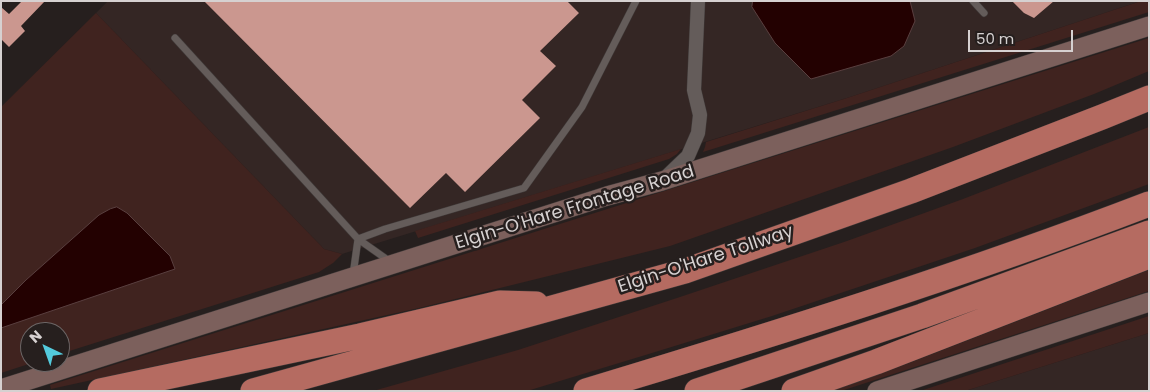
<!DOCTYPE html>
<html>
<head>
<meta charset="utf-8">
<style>
  body { margin:0 }
  #map { position:relative; width:1150px; height:392px; overflow:hidden; background:#261f1e; font-family:Poppins,sans-serif }
  canvas { display:block }
  .frame { position:absolute; inset:0; border:2px solid #d6d1d1; pointer-events:none }
  .north { position:absolute; left:20px; top:322px; width:50px; height:50px; box-sizing:border-box; background:#261f1e; border:1px solid #6c6666; border-radius:50%; rotate:318deg; font-size:14px; font-weight:700; line-height:20px; text-align:center; color:#d6d1d1 }
  .north::after { content:''; display:block; margin:auto; width:18px; height:22px; background:#53cadc; clip-path:polygon(50% 0,100% 100%,50% 72%,0 100%) }
  .scale { position:absolute; left:968px; top:30px; width:105px; height:22px; box-sizing:border-box; border:2px solid #d6d1d1; border-top:0; padding-left:6px; font-size:15px; line-height:18px; white-space:nowrap; color:#d6d1d1; -webkit-text-stroke:4px #261f1e; paint-order:stroke }
</style>
</head>
<body>
<div id="map">
<canvas width="1150" height="392"></canvas>
<div class="frame"></div>
<div class="north">N</div>
<div class="scale">50 m</div>
</div>
<script>
const ctx = document.querySelector('canvas').getContext('2d');
ctx.lineJoin = 'round';
function paint(path, color) { ctx.fillStyle = color; ctx.fill(path, 'evenodd'); }
function strokePath(path, color, width, dash) { ctx.strokeStyle = color; ctx.lineWidth = width; ctx.lineCap = dash ? 'butt' : 'round'; ctx.setLineDash(dash || []); ctx.stroke(path); }
function label(font, color, halo, rows, align = 'center') {
  ctx.font = font + ' Poppins,sans-serif'; ctx.lineWidth = 5; ctx.setLineDash([]); ctx.textBaseline = 'middle'; ctx.strokeStyle = halo; ctx.fillStyle = color; for (const [text, x, y, turn = 0] of rows) {
    ctx.save(); ctx.translate(x, y); ctx.rotate((+turn || 0) * Math.PI / 180); ctx.textAlign = isNaN(turn) ? turn : align; if (halo) ctx.strokeText(text, 0, 0); ctx.fillText(text, 0, 0); ctx.restore();
  }
}
paint(new Path2D(`
  M 108,1 L 1141,1 L 847,98 L 342,254 L 324,249 L 96,13 Z
  M 1149,333 L 1149,391 L 965,391 Z`), '#342624');
paint(new Path2D(`
  M 1141,1 L 1149,1 L 1149,12 L 703,152 L 705,147 L 706,142 L 847,98 Z
  M 96,13 L 324,249 L 342,254 L 333,263 L 319,272 L 60,354 L 60,332 L 30,332 L 30,362 L 35,362 L 1,373 L 1,107 Z
  M 1149,38 L 1149,71 L 1094,94 L 953,147 L 670,246 L 419,308 L 51,389 L 50,385 Z
  M 1149,127 L 1149,184 L 975,248 L 772,316 L 652,353 L 527,391 L 373,391 L 518,350 L 680,297 L 847,241 L 963,199 Z
  M 681,149 L 677,154 L 669,159 L 418,238 L 415,231 Z
  M 1149,270 L 1149,291 L 841,391 L 830,391 L 901,366 Z
  M 1149,316 L 1149,333 L 965,391 L 920,391 Z`), '#40231f');
const water = new Path2D(`
  M 753,1 L 910,1 L 915,21 L 904,46 L 891,56 L 811,79 L 775,43 L 752,7 Z
  M 117,207 L 127,213 L 170,256 L 175,269 L 1,328 L 1,305 L 26,280 L 99,215 L 110,209 Z`);
paint(water, '#230101');
strokePath(water, '#593f3f', 1);
paint(new Path2D(`
  M 22,1 L 45,1 L 21,26 L 25,31 L 9,47 L 1,39 L 1,7 L 9,14 Z
  M 204,1 L 567,1 L 579,13 L 540,51 L 556,66 L 522,100 L 540,118 L 465,192 L 446,173 L 410,208 Z
  M 1012,1 L 1054,1 L 1034,18 L 1024,13 Z`), '#cb978f');
const service = new Path2D(`
  M 973,1 L 984,13
  M 175,38 L 358,239 L 392,263
  M 358,239 L 385,229 L 524,188 L 582,107 L 636,1
  M 353,275 L 358,239`);
const minor = new Path2D(`
  M 664,179 L 688,156 L 698,133 L 700,115 L 694,90 L 698,1`);
const secondary = new Path2D(`
  M 1,389 L 607,196 L 662,181 L 1149,26
  M 877,391 L 1149,302`);
const motorway = new Path2D(`
  M 100,391 L 360,336 L 500,303 L 536,304
  M 253,391 L 685,271 L 911,191 L 1102,117 L 1149,98
  M 586,391 C 775,334 964,275 1149,204
  M 697,391 L 922,316 L 1149,233
  M 794,391 L 876,362 L 1149,256`);
strokePath(service, '#3f3938', 8);
strokePath(minor, '#3f3938', 15);
strokePath(secondary, '#3f3938', 20);
strokePath(motorway, '#3f3938', 26);
strokePath(service, '#645c5a', 7);
strokePath(minor, '#645c5a', 14);
strokePath(secondary, '#7c605c', 19);
strokePath(motorway, '#b56b61', 25);
label('18px', '#d6d1d1', '#261f1e', [
  ["Elgin-O'Hare Frontage Road",575,208,-17],
  ["Elgin-O'Hare Tollway",706,260,-18]
]);
</script>
</body>
</html>
